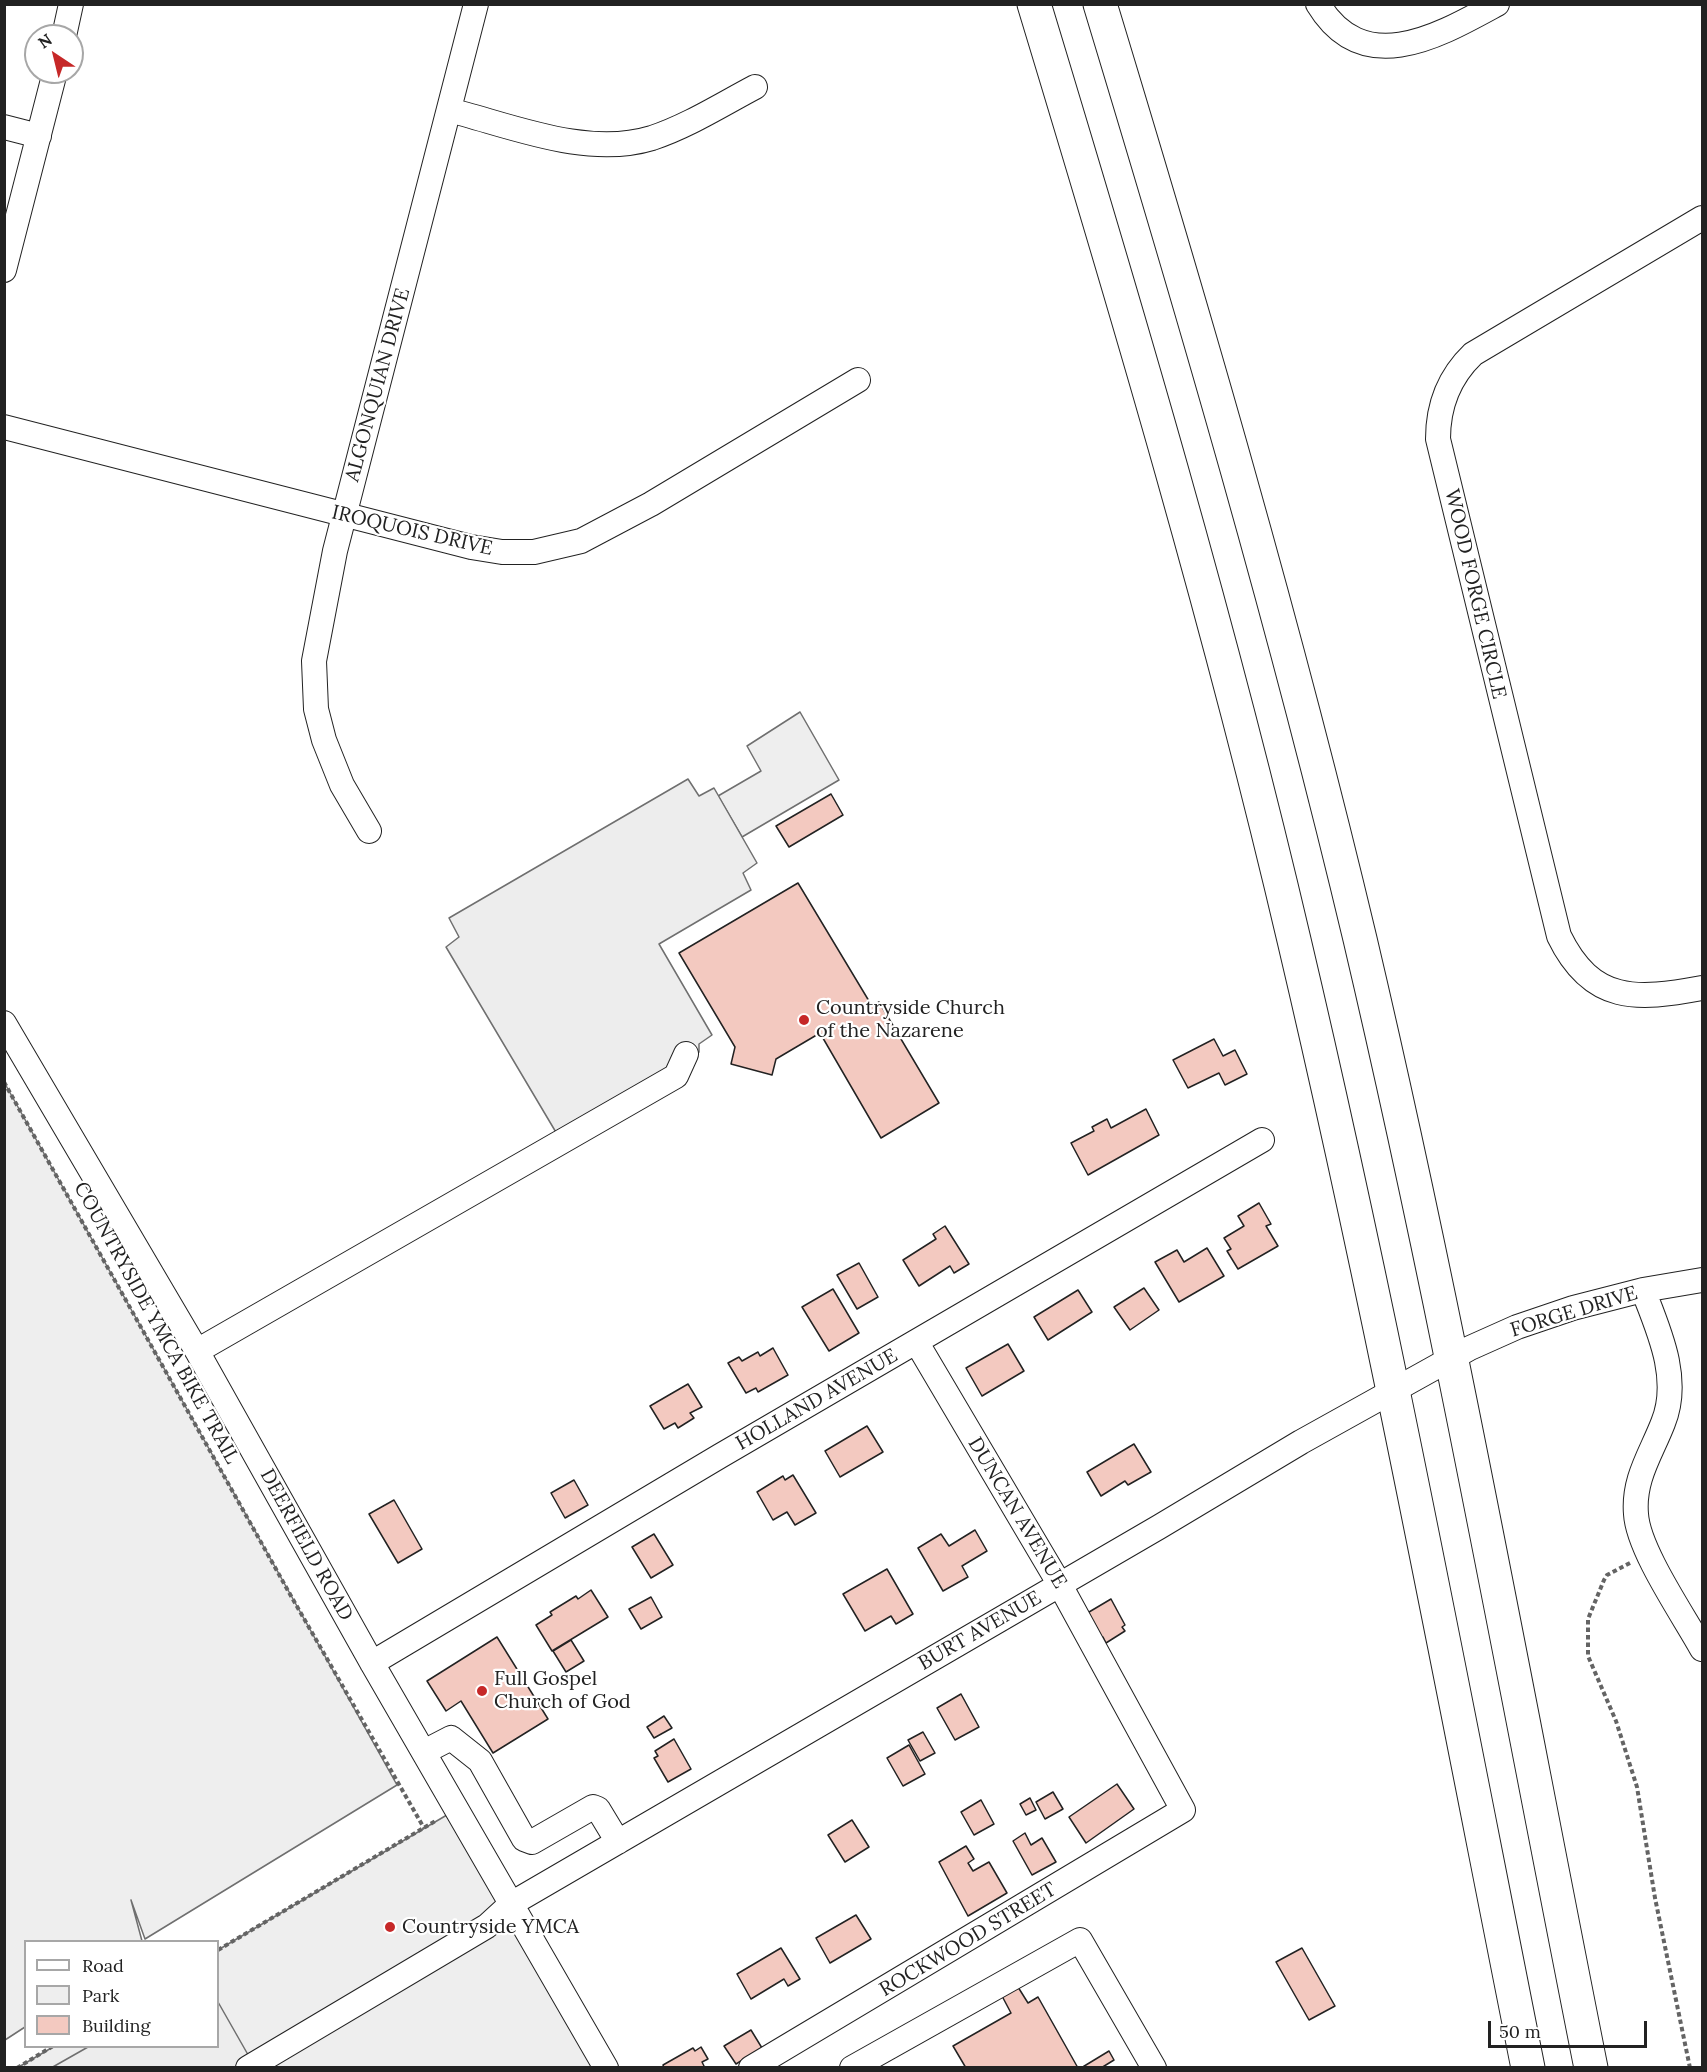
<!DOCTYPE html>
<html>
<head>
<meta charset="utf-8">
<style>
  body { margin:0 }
  #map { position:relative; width:1707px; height:2072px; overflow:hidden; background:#fff; font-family:Lora,serif }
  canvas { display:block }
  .frame { position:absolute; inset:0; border:6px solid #222; pointer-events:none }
  .legend { position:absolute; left:24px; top:1940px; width:195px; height:108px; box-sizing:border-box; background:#fff; border:2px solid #a7a7a7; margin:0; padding:8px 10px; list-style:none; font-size:18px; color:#222 }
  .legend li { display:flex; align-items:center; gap:12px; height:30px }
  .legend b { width:30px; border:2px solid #a7a7a7 }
  .north { position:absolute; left:24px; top:24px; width:60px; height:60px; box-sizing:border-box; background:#fff; border:2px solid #a7a7a7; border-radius:50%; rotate:325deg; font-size:16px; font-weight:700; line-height:24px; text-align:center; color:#222 }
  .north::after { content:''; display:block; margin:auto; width:21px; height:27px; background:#c62828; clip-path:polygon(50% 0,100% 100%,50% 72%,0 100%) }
  .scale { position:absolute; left:1488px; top:2021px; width:159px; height:27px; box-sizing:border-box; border:3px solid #222; border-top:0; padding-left:8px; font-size:18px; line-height:21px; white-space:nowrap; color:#222; -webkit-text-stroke:4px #fff; paint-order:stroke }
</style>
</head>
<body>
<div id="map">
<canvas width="1707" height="2072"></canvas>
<div class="frame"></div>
<ul class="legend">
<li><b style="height:8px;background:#fff"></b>Road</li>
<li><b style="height:16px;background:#eee"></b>Park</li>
<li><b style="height:16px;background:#f3c9c0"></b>Building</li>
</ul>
<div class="north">N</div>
<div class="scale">50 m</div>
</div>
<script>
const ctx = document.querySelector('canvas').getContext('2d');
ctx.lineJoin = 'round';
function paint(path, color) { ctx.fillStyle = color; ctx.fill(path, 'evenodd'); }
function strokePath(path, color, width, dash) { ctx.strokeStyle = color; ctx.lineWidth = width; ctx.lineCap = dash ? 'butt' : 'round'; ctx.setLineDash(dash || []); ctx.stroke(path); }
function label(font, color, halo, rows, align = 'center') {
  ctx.font = font + ' Lora,serif'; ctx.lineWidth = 4.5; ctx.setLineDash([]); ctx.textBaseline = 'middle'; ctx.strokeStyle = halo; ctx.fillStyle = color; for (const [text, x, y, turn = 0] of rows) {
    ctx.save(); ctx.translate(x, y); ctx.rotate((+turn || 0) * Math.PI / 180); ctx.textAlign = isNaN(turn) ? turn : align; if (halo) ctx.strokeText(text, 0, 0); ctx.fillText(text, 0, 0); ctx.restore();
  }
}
const green = new Path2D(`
  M 800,712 L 839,780 L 742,837 L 718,796 L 761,771 L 747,746 Z
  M 4,1082 L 397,1785 L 145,1939 L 131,1900 L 142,1941 L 26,1942 L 25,2027 L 5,2040 Z
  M 457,1809 L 606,2068 L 17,2068 L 53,2047 L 218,2046 L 218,1950 Z`);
paint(green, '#eee');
strokePath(green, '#6f6f6f', 1.5);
const parking = new Path2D(`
  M 688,779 L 699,796 L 714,788 L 757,863 L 743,873 L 751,890 L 659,944 L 712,1035 L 699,1044 L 699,1052 L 557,1134 L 446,947 L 459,937 L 449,918 Z
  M 218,2002 L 255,2067 L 51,2068 L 88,2047 L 218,2046 Z`);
paint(parking, '#ededed');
strokePath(parking, '#6f6f6f', 1.5);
const building = new Path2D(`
  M 831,794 L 843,815 L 789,847 L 776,826 Z
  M 798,883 L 872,1006 L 879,1002 L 939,1103 L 881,1138 L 820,1033 L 776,1059 L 772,1075 L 731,1064 L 735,1047 L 679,953 Z
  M 1214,1039 L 1223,1056 L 1235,1050 L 1247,1074 L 1225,1085 L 1219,1073 L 1188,1088 L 1173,1060 Z
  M 1146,1109 L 1159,1135 L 1088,1175 L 1071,1143 L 1094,1131 L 1092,1127 L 1107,1119 L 1111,1128 Z
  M 1259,1203 L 1271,1224 L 1266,1226 L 1278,1246 L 1238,1269 L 1227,1251 L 1231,1249 L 1224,1238 L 1244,1226 L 1238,1216 Z
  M 945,1226 L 969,1264 L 954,1273 L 950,1266 L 919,1286 L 903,1260 L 936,1239 L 933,1234 Z
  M 1207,1248 L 1224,1276 L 1179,1302 L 1155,1262 L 1177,1250 L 1184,1262 Z
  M 859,1263 L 878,1297 L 857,1309 L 837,1275 Z
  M 1144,1288 L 1159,1310 L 1130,1330 L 1114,1307 Z
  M 833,1289 L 859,1333 L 829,1351 L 802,1307 Z
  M 1078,1290 L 1092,1312 L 1048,1340 L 1034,1317 Z
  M 1008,1344 L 1024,1371 L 982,1396 L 966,1368 Z
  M 773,1348 L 788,1375 L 758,1392 L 756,1388 L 746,1393 L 728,1363 L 739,1357 L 742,1361 L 758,1352 L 760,1356 Z
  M 688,1384 L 702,1407 L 690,1413 L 694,1418 L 678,1428 L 675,1423 L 664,1429 L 650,1406 Z
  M 867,1426 L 883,1452 L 840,1477 L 825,1451 Z
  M 1134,1444 L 1151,1472 L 1128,1485 L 1125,1481 L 1101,1496 L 1087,1472 Z
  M 793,1475 L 816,1513 L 795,1525 L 787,1512 L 773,1520 L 757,1492 L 783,1476 L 785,1480 Z
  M 574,1480 L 588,1505 L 565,1518 L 551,1493 Z
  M 394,1500 L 422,1549 L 398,1563 L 369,1514 Z
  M 975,1530 L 987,1551 L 962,1566 L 968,1577 L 943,1591 L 918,1548 L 941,1534 L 949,1546 Z
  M 654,1534 L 673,1565 L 651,1578 L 632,1547 Z
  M 887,1569 L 913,1614 L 896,1624 L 891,1616 L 865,1631 L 843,1594 Z
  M 591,1590 L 608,1617 L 552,1651 L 536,1625 L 552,1615 L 550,1612 L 576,1596 L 578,1599 Z
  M 651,1597 L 662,1617 L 641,1629 L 629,1609 Z
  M 1111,1599 L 1125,1625 L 1122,1627 L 1125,1631 L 1106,1643 L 1103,1637 L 1099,1640 L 1084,1615 Z
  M 497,1637 L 548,1719 L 493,1753 L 461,1701 L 446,1711 L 427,1681 Z
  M 571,1640 L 584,1661 L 566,1672 L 553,1651 Z
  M 961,1694 L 979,1727 L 955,1740 L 937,1708 Z
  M 664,1716 L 672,1728 L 654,1738 L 647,1727 Z
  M 923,1732 L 935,1753 L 920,1761 L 908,1740 Z
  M 674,1739 L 691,1769 L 668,1782 L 654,1758 L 658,1756 L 655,1751 Z
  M 909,1745 L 925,1774 L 903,1786 L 887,1758 Z
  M 1117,1784 L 1134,1809 L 1086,1843 L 1069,1817 Z
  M 1053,1792 L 1063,1809 L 1045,1819 L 1036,1802 Z
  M 1030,1798 L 1036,1810 L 1026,1815 L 1020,1804 Z
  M 981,1800 L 994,1824 L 974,1835 L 961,1812 Z
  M 852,1820 L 869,1847 L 845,1862 L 828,1835 Z
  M 1025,1833 L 1031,1845 L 1042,1838 L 1056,1862 L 1032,1875 L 1013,1841 Z
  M 966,1846 L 974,1859 L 968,1863 L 973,1871 L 989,1862 L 1007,1893 L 968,1916 L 939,1862 Z
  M 856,1915 L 871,1939 L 830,1963 L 816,1938 Z
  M 781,1948 L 800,1979 L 788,1986 L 784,1979 L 751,1999 L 737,1974 Z
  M 1302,1948 L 1335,2006 L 1309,2020 L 1276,1962 Z
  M 1018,1987 L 1028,2003 L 1038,1997 L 1078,2068 L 966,2068 L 953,2046 L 1011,2013 L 1002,1996 Z
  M 751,2030 L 762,2048 L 736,2064 L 724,2046 Z
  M 701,2047 L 708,2059 L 702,2062 L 705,2068 L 664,2068 L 663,2065 L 693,2048 L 695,2051 Z
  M 1109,2051 L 1114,2060 L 1101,2068 L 1081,2068 Z`);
paint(building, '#f3c9c0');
strokePath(building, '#222', 1.5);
const minor = new Path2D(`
  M 1318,4 C 1364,80 1440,35 1497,4
  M 64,36 L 71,4
  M 449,110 C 512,126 587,158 652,138 C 688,126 721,105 755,87
  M 4,127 L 39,136
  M 1702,218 L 1473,354 C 1449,377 1438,405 1438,439 L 1559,936 C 1592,1004 1637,1000 1702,988
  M 4,270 L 55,72
  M 4,427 L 471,547 L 502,552 L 534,552 L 581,541 L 651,504 L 858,380
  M 369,831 L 342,785 L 324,740 L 316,709 L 314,661 L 335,551 L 476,4
  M 4,1023 L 197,1351 L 372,1663 L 606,2068
  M 1643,1290 C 1659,1331 1681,1379 1663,1423 C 1651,1454 1633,1479 1636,1514 C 1638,1550 1684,1616 1702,1649
  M 197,1351 L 676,1076 L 686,1054
  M 372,1663 L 720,1456 L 1262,1140
  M 424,1752 L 451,1738 L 480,1761 L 524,1839 L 532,1842 L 593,1807 L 598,1809 L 618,1842
  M 248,2068 L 487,1926 L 511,1904 L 1159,1527 L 1301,1442 L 1470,1348 L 1517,1327 L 1573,1308 L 1643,1290 L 1702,1280
  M 751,2068 L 1183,1810 L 1060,1585 L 917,1343
  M 852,2068 L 1080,1940 L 1154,2068`);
const highway = new Path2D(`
  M 1034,4 C 1128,314 1220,624 1294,940 C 1382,1313 1453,1691 1528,2068
  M 1100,4 C 1194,314 1285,624 1360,939 C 1448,1313 1516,1691 1591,2068`);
strokePath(minor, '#222', 26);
strokePath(highway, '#222', 35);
strokePath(new Path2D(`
  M 4,1082 L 291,1596 L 424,1828
  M 1630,1563 L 1607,1575 L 1604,1580 L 1588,1619 L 1588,1656 L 1616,1721 L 1637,1787 L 1655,1898 L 1690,2068
  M 218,1950 L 437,1820
  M 17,2068 L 53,2046`), '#646464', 4, [4.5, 3]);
strokePath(minor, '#fff', 24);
strokePath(highway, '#fff', 33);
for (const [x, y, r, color] of [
  [804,1020,6,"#c62828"],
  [482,1691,6,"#c62828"],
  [390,1927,6,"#c62828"]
]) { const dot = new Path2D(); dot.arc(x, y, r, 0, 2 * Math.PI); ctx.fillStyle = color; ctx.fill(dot); strokePath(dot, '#fff', 2); }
label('20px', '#222', '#fff', [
  ["ALGONQUIAN DRIVE",378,385,-75],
  ["IROQUOIS DRIVE",412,531,13],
  ["WOOD FORGE CIRCLE",1475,594,77],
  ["FORGE DRIVE",1574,1312,-17],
  ["COUNTRYSIDE YMCA BIKE TRAIL",156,1323,61],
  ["HOLLAND AVENUE",817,1400,-30],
  ["DUNCAN AVENUE",1017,1513,59],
  ["DEERFIELD ROAD",306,1545,61],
  ["BURT AVENUE",980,1631,-30],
  ["ROCKWOOD STREET",968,1940,-31]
]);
label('20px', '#222', '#fff', [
  ["Countryside Church",816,1008],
  ["of the Nazarene",816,1031],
  ["Full Gospel",494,1679],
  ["Church of God",494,1702],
  ["Countryside YMCA",402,1927]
], 'left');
</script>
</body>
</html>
